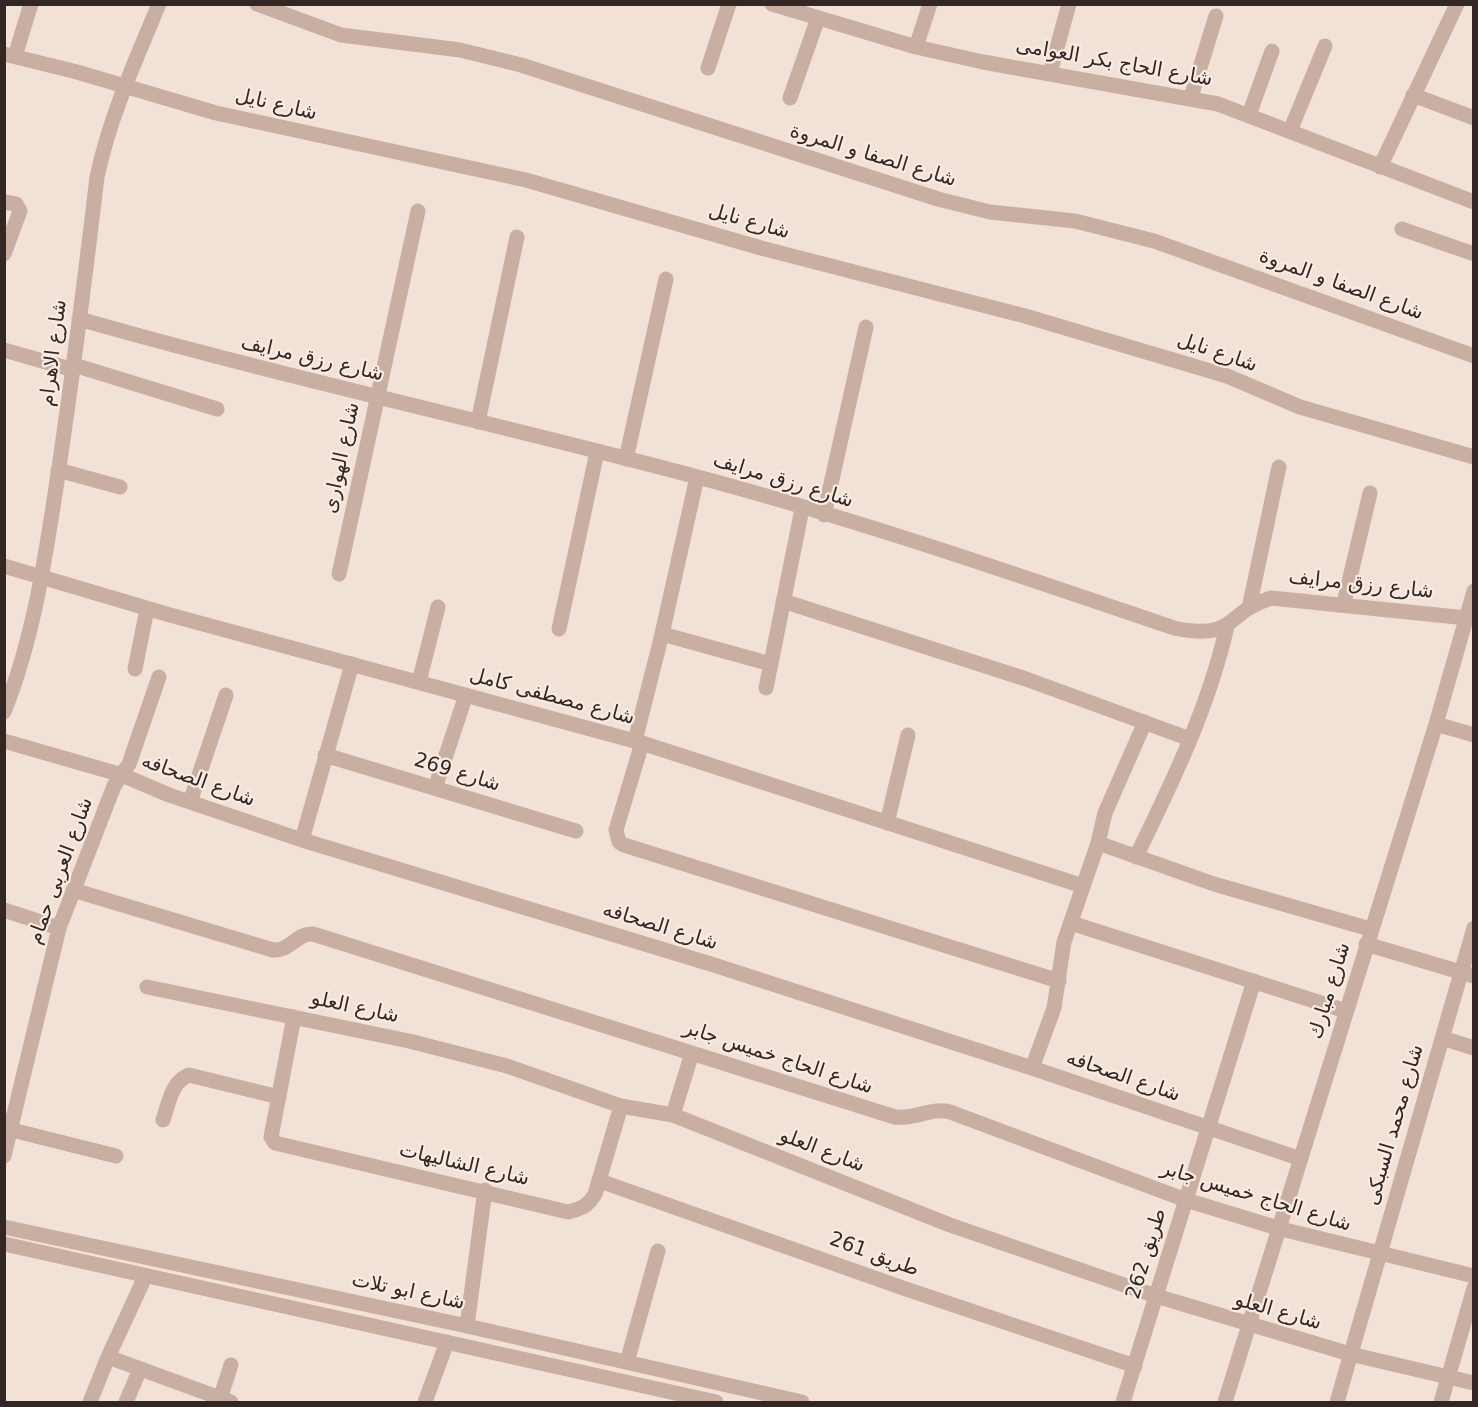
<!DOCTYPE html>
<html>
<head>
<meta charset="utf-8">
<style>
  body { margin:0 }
  #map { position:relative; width:1478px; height:1407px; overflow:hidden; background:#f1e1d6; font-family:"DejaVu Sans",sans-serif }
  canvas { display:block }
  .frame { position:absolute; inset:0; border:6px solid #332725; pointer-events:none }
</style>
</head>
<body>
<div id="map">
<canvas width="1478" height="1407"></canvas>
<div class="frame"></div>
</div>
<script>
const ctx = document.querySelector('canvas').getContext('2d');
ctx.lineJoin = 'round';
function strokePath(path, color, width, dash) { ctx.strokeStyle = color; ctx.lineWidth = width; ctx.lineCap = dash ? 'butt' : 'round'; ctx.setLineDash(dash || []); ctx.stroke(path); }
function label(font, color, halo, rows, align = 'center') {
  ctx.font = font + ' "DejaVu Sans","Noto Naskh Arabic",sans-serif'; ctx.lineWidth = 4.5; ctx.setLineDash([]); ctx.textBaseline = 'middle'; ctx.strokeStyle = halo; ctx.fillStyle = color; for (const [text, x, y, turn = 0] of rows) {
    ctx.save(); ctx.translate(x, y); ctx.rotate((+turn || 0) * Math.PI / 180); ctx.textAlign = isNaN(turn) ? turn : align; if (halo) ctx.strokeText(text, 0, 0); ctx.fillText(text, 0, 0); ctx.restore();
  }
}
strokePath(new Path2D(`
  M 257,4 L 341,35 L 460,50 L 521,65 L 938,199 L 990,212 L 1075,221 L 1154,241 L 1474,356
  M 772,4 L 916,47 L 983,62 L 1218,104 L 1474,202
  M 916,47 L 930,4
  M 4,54 L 77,72 L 216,113 L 526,180 L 761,248 L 1025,316 L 1227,376 L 1300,407 L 1474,457
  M 15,56 L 31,4
  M 708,68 L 729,4
  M 1050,73 L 1069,4
  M 1413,95 L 1474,118
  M 1191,97 L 1216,16
  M 790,98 L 818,18
  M 1249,115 L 1272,51
  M 1290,131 L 1325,46
  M 1380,167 L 1457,4
  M 4,202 L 16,204 L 20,211 L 4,254
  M 1402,229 L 1474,254
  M 79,319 C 283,377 490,422 694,476 C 856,519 1015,574 1174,628 C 1237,641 1224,613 1271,598 L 1467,618
  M 4,350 L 74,370
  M 74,365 L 217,409
  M 478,422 L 517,237
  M 626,459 L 666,279
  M 58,470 L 120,487
  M 824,515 L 866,327
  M 4,566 L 170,615 L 642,743 L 1083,886
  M 339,574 L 418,211
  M 783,601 L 1026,679 L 1190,739
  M 1344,603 L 1370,493
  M 1249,608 L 1279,467
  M 559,629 L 597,452
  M 662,634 L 771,664
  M 135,669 L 147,609
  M 419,682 L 438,607
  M 766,688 L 802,509
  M 4,712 C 34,637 45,559 57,481 C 72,380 85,279 97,177 C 110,116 135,62 159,4
  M 1436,724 L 1474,735
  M 4,741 L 122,775 L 169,795 L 302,840 L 714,965 L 1032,1068 L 1301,1159
  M 635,741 L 662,634 L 697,477
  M 642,743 L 616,830 L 619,842 L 624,845 L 1059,981
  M 325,755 L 576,831
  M 435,788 L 466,695
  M 190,802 L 226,695
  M 887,823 L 908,735
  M 302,840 L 352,664
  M 1098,843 L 1214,884 L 1370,929
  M 1136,857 C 1172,783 1209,707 1227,626
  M 73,890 L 273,950 C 291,951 296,933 313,934 L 895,1117 C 915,1120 930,1107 950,1112 L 1186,1200 L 1281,1229 L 1474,1276
  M 4,910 L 59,928
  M 1071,923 L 1346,1011
  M 1366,944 L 1474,976
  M 147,987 L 409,1041 L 507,1066 L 621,1106 L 673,1115 L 950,1225 L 1156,1296 L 1350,1354 L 1474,1383
  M 294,1017 L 271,1137 L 275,1143 L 568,1212 C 581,1209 588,1206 595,1194 L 621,1106
  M 1442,1038 L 1474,1048
  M 1032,1068 L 1054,1008 L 1064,942 L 1098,843 L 1105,813 L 1145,722
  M 673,1115 L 692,1053
  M 163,1120 C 169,1103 171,1082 189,1075 L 279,1097
  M 12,1130 L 116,1156
  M 4,1156 L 59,928 L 114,786 L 129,764 L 159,677
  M 600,1181 L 903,1288 L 1135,1366
  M 4,1227 L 467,1326 L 802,1402
  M 4,1244 L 716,1402
  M 467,1326 L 485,1190
  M 108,1357 L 231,1402
  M 627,1362 L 658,1251
  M 220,1399 L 231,1365
  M 90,1402 L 108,1357 L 145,1277
  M 126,1402 L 140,1369
  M 425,1402 L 447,1342
  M 1123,1402 L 1254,981
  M 1225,1402 L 1436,724 L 1474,591
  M 1337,1402 L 1474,928
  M 1441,1402 L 1474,1288`), '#c9afa2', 15);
label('20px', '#332725', '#f9ebe2', [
  ["شارع الحاج بكر العوامى",1114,63,10],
  ["شارع نايل",276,105,13],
  ["شارع الصفا و المروة",873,156,17],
  ["شارع نايل",749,222,16],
  ["شارع الصفا و المروة",1341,285,20],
  ["شارع الاهرام",54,353,-83],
  ["شارع نايل",1217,353,19],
  ["شارع رزق مرايف",312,359,13],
  ["شارع الهوارى",342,458,-78],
  ["شارع رزق مرايف",783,481,17],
  ["شارع رزق مرايف",1361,585,6],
  ["شارع مصطفى كامل",552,697,15],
  ["شارع 269",457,773,17],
  ["شارع الصحافه",198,781,20],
  ["شارع العربى حمام",61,871,-70],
  ["شارع الصحافه",660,927,17],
  ["شارع مبارك",1330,991,-73],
  ["شارع العلو",355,1008,12],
  ["شارع الحاج خميس جابر",778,1058,18],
  ["شارع الصحافه",1123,1077,19],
  ["شارع محمد السبكى",1395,1125,-74],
  ["شارع العلو",822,1151,21],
  ["شارع الشاليهات",464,1165,13],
  ["شارع الحاج خميس جابر",1256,1197,17],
  ["طريق 262",1147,1254,-73],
  ["طريق 261",874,1255,20],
  ["شارع ابو تلات",408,1292,12],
  ["شارع العلو",1278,1312,16]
]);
</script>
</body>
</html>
